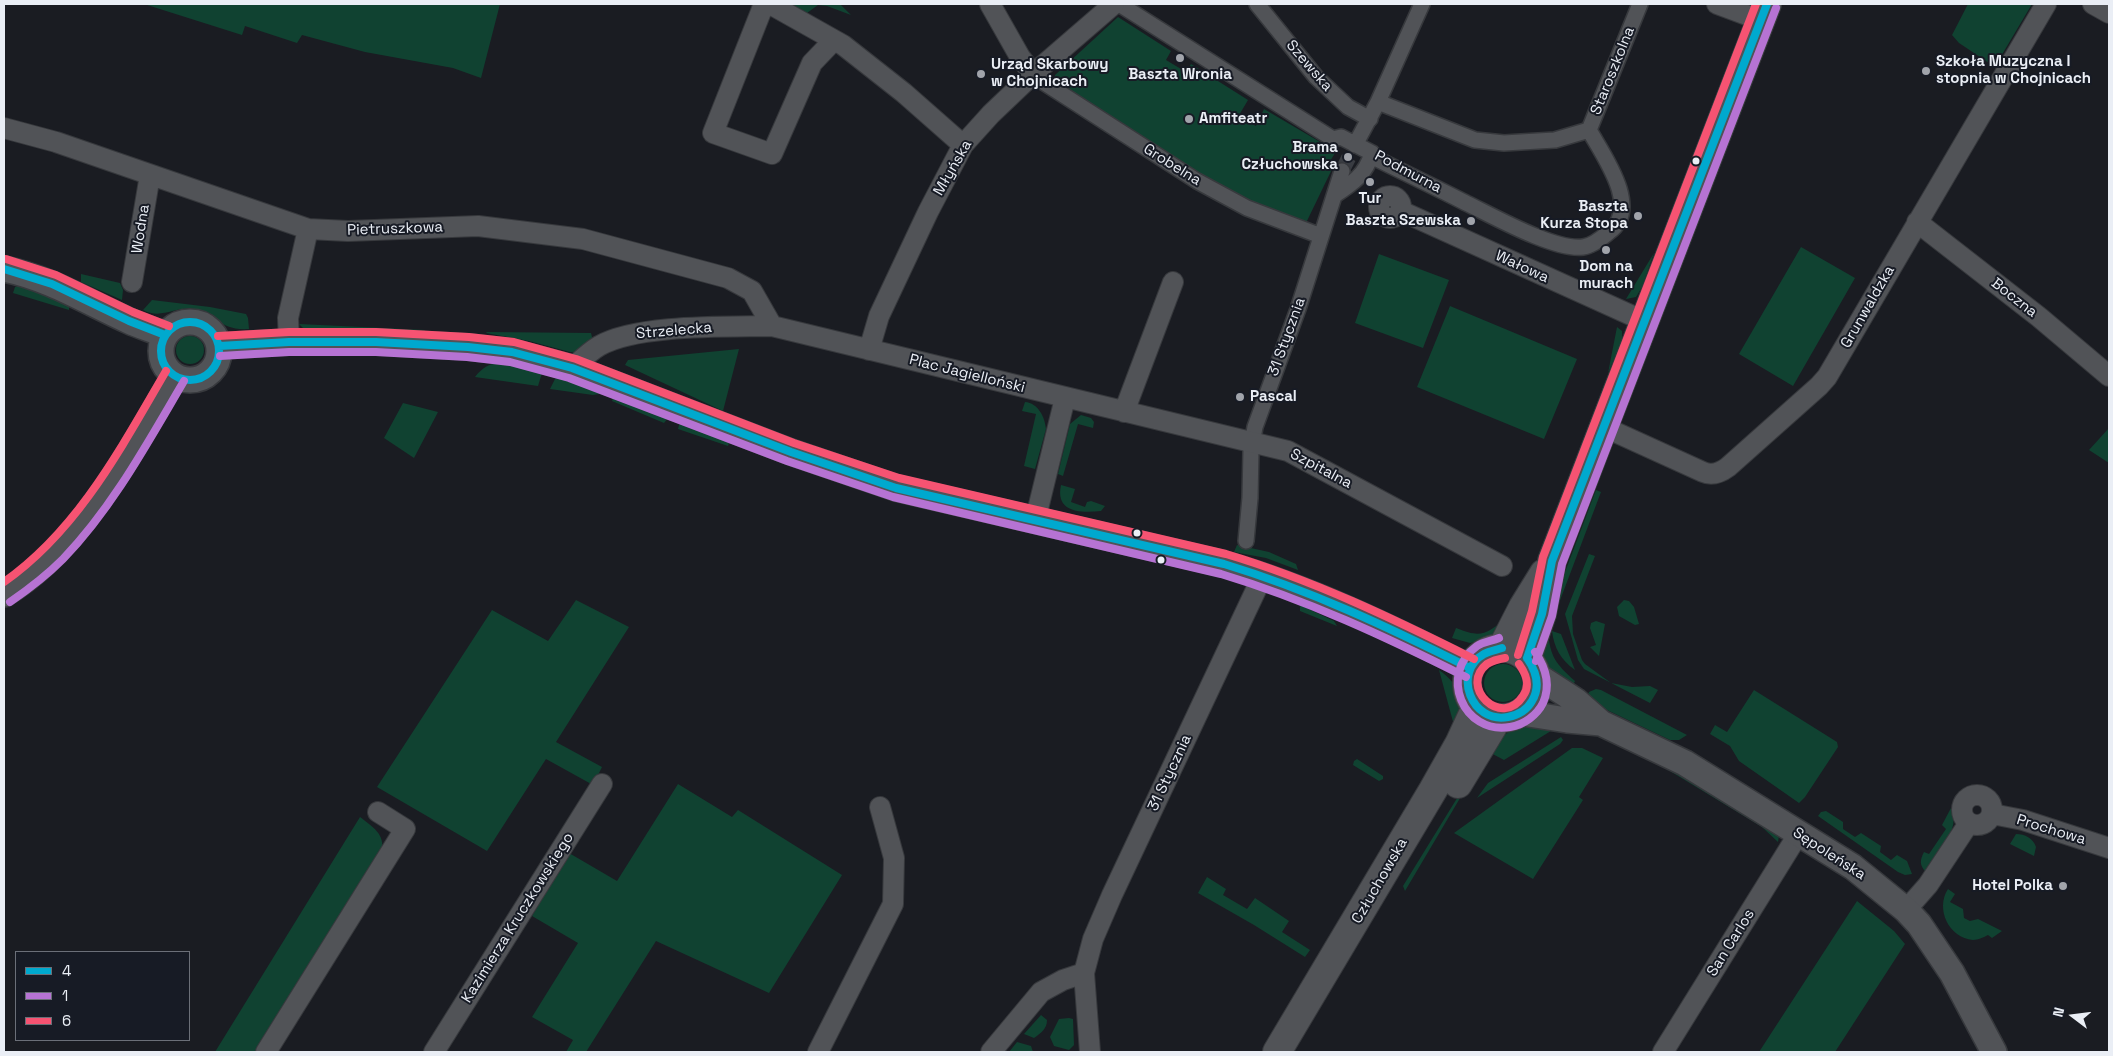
<!DOCTYPE html>
<html>
<head>
<meta charset="utf-8">
<style>
  body { margin:0 }
  #map { position:relative; width:2113px; height:1056px; overflow:hidden; background:#1a1c22; font-family:"Space Grotesk",sans-serif }
  canvas { display:block }
  .frame { position:absolute; inset:0; border:5px solid #eaeef5; pointer-events:none }
  .legend { position:absolute; left:15px; top:951px; width:175px; height:90px; box-sizing:border-box; background:#171b25; border:1px solid #6b6f78; margin:0; padding:6px 9px; list-style:none; font-size:15px; color:#eaeef5 }
  .legend li { display:flex; align-items:center; gap:10px; height:25px }
  .legend b { width:25px; border:1px solid #6b6f78 }
  .north { position:absolute; left:2048px; top:991px; width:50px; height:50px; -webkit-text-stroke:4px #171b25; paint-order:stroke; rotate:285deg; font-size:14px; font-weight:700; line-height:20px; text-align:center; color:#eaeef5 }
  .north::after { content:''; display:block; margin:auto; width:18px; height:22px; background:#eaeef5; clip-path:polygon(50% 0,100% 100%,50% 72%,0 100%) }
</style>
</head>
<body>
<div id="map">
<canvas width="2113" height="1056"></canvas>
<div class="frame"></div>
<ul class="legend">
<li><b style="height:6px;background:#00a9ce"></b>4</li>
<li><b style="height:6px;background:#b673d3"></b>1</li>
<li><b style="height:6px;background:#f65372"></b>6</li>
</ul>
<div class="north">N</div>
</div>
<script>
const ctx = document.querySelector('canvas').getContext('2d');
ctx.lineJoin = 'round';
function paint(path, color) { ctx.fillStyle = color; ctx.fill(path, 'evenodd'); }
function strokePath(path, color, width, dash) { ctx.strokeStyle = color; ctx.lineWidth = width; ctx.lineCap = dash ? 'butt' : 'round'; ctx.setLineDash(dash || []); ctx.stroke(path); }
function label(font, color, halo, rows, align = 'center') {
  ctx.font = font + ' "Space Grotesk",sans-serif'; ctx.lineWidth = 4; ctx.setLineDash([]); ctx.textBaseline = 'middle'; ctx.strokeStyle = halo; ctx.fillStyle = color; for (const [text, x, y, turn = 0] of rows) {
    ctx.save(); ctx.translate(x, y); ctx.rotate((+turn || 0) * Math.PI / 180); ctx.textAlign = isNaN(turn) ? turn : align; if (halo) ctx.strokeText(text, 0, 0); ctx.fillText(text, 0, 0); ctx.restore();
  }
}
paint(new Path2D(`
  M 144,4 L 500,4 L 481,78 L 453,68 L 365,52 L 302,35 L 297,43 L 245,26 L 242,35 Z
  M 791,4 L 840,4 L 851,15 L 827,6 L 818,5 L 807,13 Z
  M 1968,4 L 2032,4 L 1997,63 L 1992,65 L 1959,43 L 1952,35 Z
  M 1118,17 L 1171,51 L 1166,60 L 1186,72 L 1191,64 L 1248,100 L 1238,117 L 1256,126 L 1264,109 L 1332,149 L 1331,151 L 1335,153 L 1329,163 L 1334,165 L 1306,223 L 1245,203 L 1054,81 L 1055,75 Z
  M 1801,247 L 1855,278 L 1793,386 L 1739,354 Z
  M 1654,253 L 1642,287 L 1636,297 L 1626,299 Z
  M 1379,254 L 1449,280 L 1423,348 L 1355,323 Z
  M 81,274 L 120,283 L 123,290 L 122,300 L 81,282 Z
  M 22,284 L 69,305 L 69,310 L 13,293 L 15,287 Z
  M 152,300 L 210,307 L 246,314 L 248,318 L 249,329 C 218,331 217,313 194,309 C 176,306 161,320 143,310 Z
  M 1450,306 L 1577,359 L 1544,439 L 1417,387 Z
  M 299,324 L 425,330 L 424,333 L 347,331 L 303,328 Z
  M 1617,327 L 1622,331 L 1622,341 L 1608,373 Z
  M 487,332 L 591,333 L 593,341 L 576,352 L 570,352 L 529,341 L 486,333 Z
  M176 350a14 14 0 1 1 28 0a14 14 0 1 1-28 0Z
  M 739,349 L 723,411 L 625,365 L 628,360 Z
  M 499,363 L 542,373 L 538,386 L 475,377 C 482,368 488,364 499,363 Z
  M 560,376 L 600,391 L 599,394 L 593,395 L 550,389 L 555,379 Z
  M 613,397 L 617,397 L 668,418 L 664,423 L 612,401 Z
  M 1025,402 C 1038,403 1045,417 1046,429 L 1035,469 L 1024,466 L 1036,414 L 1022,411 Z
  M 403,403 L 438,412 L 414,458 L 384,438 Z
  M 1081,415 L 1091,418 L 1094,422 L 1093,428 L 1078,424 L 1063,476 L 1058,474 L 1070,424 Z
  M 682,423 L 727,441 L 729,443 L 728,446 L 678,429 L 679,425 Z
  M 2109,428 L 2109,463 L 2089,450 Z
  M 1061,485 L 1075,489 L 1071,502 L 1085,507 L 1087,502 L 1091,501 L 1105,506 L 1101,511 C 1081,513 1055,513 1061,485 Z
  M 1596,490 L 1601,492 L 1556,611 L 1551,609 Z
  M 1237,545 L 1269,552 L 1296,564 L 1298,570 L 1266,558 L 1234,552 Z
  M 1589,554 L 1595,556 L 1572,616 L 1573,634 L 1582,660 L 1585,664 L 1611,683 L 1632,687 L 1650,686 L 1658,690 L 1650,703 L 1584,669 L 1578,660 L 1565,614 Z
  M 576,600 L 629,627 L 556,742 L 602,767 L 593,785 L 546,759 L 487,851 L 377,787 L 492,610 L 548,641 Z
  M 1624,600 L 1629,601 L 1634,607 L 1639,624 L 1635,625 L 1619,616 L 1617,607 Z
  M 1300,605 L 1334,621 L 1337,626 L 1300,611 Z
  M 1507,619 L 1492,639 L 1470,643 L 1452,638 L 1456,628 C 1483,639 1485,633 1507,619 Z
  M 1596,621 L 1605,624 L 1599,656 L 1590,647 L 1596,645 L 1590,628 L 1591,623 Z
  M 1548,631 C 1550,657 1556,664 1575,681 L 1570,692 C 1559,682 1542,671 1541,654 C 1541,647 1546,637 1548,631 Z
  M 1552,631 L 1561,634 L 1575,670 C 1561,660 1554,648 1552,631 Z
  M1484 683a19 19 0 1 1 38 0a19 19 0 1 1-38 0Z
  M 1439,670 C 1449,677 1460,688 1461,701 C 1462,709 1457,721 1455,729 Z
  M 1596,689 L 1601,690 L 1687,735 L 1679,740 L 1670,740 L 1586,700 L 1589,692 Z
  M 1754,690 L 1837,742 L 1838,747 L 1805,797 L 1799,803 L 1739,761 L 1730,746 L 1710,734 L 1715,725 L 1727,732 Z
  M 1522,726 L 1559,726 L 1504,760 L 1487,751 C 1496,738 1508,732 1522,726 Z
  M 1561,737 L 1563,740 L 1560,744 L 1477,798 L 1488,783 Z
  M 1572,748 L 1582,748 L 1603,758 L 1579,797 L 1583,800 L 1533,879 L 1454,833 Z
  M 1357,759 L 1383,776 L 1383,779 L 1379,781 L 1353,765 L 1354,761 Z
  M 1665,768 L 1675,771 L 1779,835 L 1778,842 L 1762,827 Z
  M 1475,769 L 1482,772 L 1469,783 L 1405,891 L 1403,886 Z
  M 678,784 L 732,817 L 738,810 L 842,875 L 769,993 L 656,941 L 586,1052 L 566,1052 L 573,1040 L 532,1017 L 578,943 L 532,916 L 569,853 L 617,881 Z
  M 1951,808 C 1962,828 1937,855 1926,872 C 1919,865 1920,860 1924,852 L 1929,854 L 1946,829 L 1942,825 Z
  M 1826,811 L 1843,822 L 1843,829 L 1855,837 L 1861,833 L 1881,846 L 1880,852 L 1891,860 L 1897,855 L 1907,861 L 1912,874 L 1905,875 L 1898,872 L 1818,816 L 1821,812 Z
  M 360,817 C 373,827 385,834 382,851 L 258,1052 L 215,1052 Z
  M 2016,834 C 2025,834 2033,838 2036,847 L 2034,856 L 2010,844 Z
  M 1207,877 L 1226,889 L 1223,895 L 1247,909 L 1255,898 L 1289,921 L 1282,932 L 1310,950 L 1305,957 L 1254,925 L 1198,893 Z
  M 1948,889 L 1955,894 L 1950,902 L 1963,909 L 1964,918 L 1970,921 L 1978,919 L 2002,931 L 1992,938 L 1988,935 C 1984,937 1978,940 1973,940 C 1949,938 1935,909 1948,889 Z
  M 1857,901 L 1894,931 L 1905,944 L 1835,1052 L 1759,1052 Z
  M 1041,1015 L 1047,1020 C 1047,1029 1041,1033 1034,1038 L 1024,1034 Z
  M 1069,1018 L 1073,1019 L 1074,1045 L 1069,1050 L 1054,1046 L 1050,1037 L 1059,1019 Z
  M 1017,1042 L 1031,1046 L 1033,1052 L 1009,1052 Z`), '#104231');
strokePath(new Path2D(`
  M 1342,171 L 1355,145`), '#393c42', 15, [15, 8]);
const pedestrian = new Path2D(`
  M 1119,4 L 1333,139 L 1341,137 L 1372,153 L 1377,159 C 1407,174 1437,188 1466,203 C 1493,216 1555,251 1583,247 C 1592,246 1602,238 1609,232 C 1642,208 1603,155 1589,130
  M 1257,4 L 1316,77 L 1348,107 L 1370,119
  M 1033,74 L 1043,82 L 1197,181 L 1247,208 L 1321,236
  M 1378,102 L 1475,140 L 1504,143 L 1555,140 L 1589,130 L 1640,4
  M 1355,145 L 1378,102 L 1422,4
  M 1335,195 C 1353,183 1366,174 1372,153
  M 1246,541 L 1250,498 L 1251,450 L 1255,427 L 1298,309 L 1342,171`);
const minor = new Path2D(`
  M 764,4 L 713,133 L 772,154 L 812,63 L 834,40
  M 770,4 L 843,45 L 904,93 L 963,145
  M 990,4 L 1020,57 L 1033,74
  M 1717,4 L 1760,20
  M 2093,4 L 2109,13
  M 4,128 L 56,142 L 308,229 L 348,231 L 478,226 L 583,239 L 728,278 L 752,291 L 772,326
  M1379 207a11 11 0 1 1 22 0a11 11 0 1 1-22 0Z
  M 1401,211 L 1644,321
  M 1917,222 L 2039,317 L 2109,376
  M 132,282 L 150,175
  M 289,342 L 288,318 L 308,229
  M 869,350 L 879,316 L 928,212 L 963,145 L 991,114 L 1033,74 L 1114,4
  M 572,368 C 580,361 589,352 599,346 C 637,324 727,327 772,326 L 1288,451 L 1502,566
  M 1124,412 L 1173,282
  M 1604,427 L 1703,472 C 1712,476 1720,473 1728,467 L 1819,386 L 1827,377 L 2046,4
  M 1035,521 L 1065,398
  M1962 810a15 15 0 1 1 30 0a15 15 0 1 1-30 0Z
  M 1992,814 L 2023,820 L 2109,848
  M 1906,910 L 1928,885 L 1969,823
  M 1084,973 L 1090,1052
  M 266,1052 L 405,829 L 378,812
  M 434,1052 L 602,784
  M 818,1052 L 893,904 L 894,858 L 880,807
  M 991,1052 L 1041,992 L 1063,980 L 1084,973 L 1093,939 L 1112,895 L 1263,575
  M 1663,1052 L 1799,833`);
const tertiary = new Path2D(`
  M 4,269 C 49,278 87,302 129,321 C 140,326 153,330 165,335
  M161 351a29 29 0 1 1 58 0a29 29 0 1 1-58 0Z
  M 219,346 L 289,342 L 376,342 L 468,347 L 512,352 L 572,368 L 791,452 L 896,488 L 1224,564 C 1309,588 1391,628 1470,668
  M 4,594 C 79,550 131,450 175,376
  M 1536,675 L 1576,701 L 1601,723 L 1685,763 L 1853,867 L 1906,910 L 1919,924 L 1952,973 L 1994,1052
  M 1522,713 L 1567,720 L 1601,723`);
const secondary = new Path2D(`
  M1467 683a35 35 0 1 1 70 0a35 35 0 1 1-70 0Z
  M 1502,648 L 1523,607 L 1544,573
  M 1527,658 L 1542,614 L 1552,561 L 1767,4
  M 1458,784 L 1498,718
  M 1277,1052 L 1433,790 L 1459,744 L 1476,707`);
strokePath(pedestrian, '#37393d', 18);
strokePath(minor, '#37393d', 22);
strokePath(tertiary, '#37393d', 28);
strokePath(secondary, '#37393d', 30);
strokePath(pedestrian, '#515357', 15);
strokePath(minor, '#515357', 20);
strokePath(tertiary, '#515357', 25);
strokePath(secondary, '#515357', 28);
strokePath(new Path2D(`
  M 4,269 L 52,284 L 129,321 L 165,335
  M161 351a29 29 0 1 1 58 0a29 29 0 1 1-58 0Z
  M 219,346 L 289,342 L 376,342 L 468,347 L 512,352 L 572,368 L 791,452 L 896,488 L 1224,564 C 1310,590 1390,628 1470,668
  M 1502,648 C 1496,650 1489,651 1484,654 C 1452,672 1471,724 1508,717 C 1518,715 1527,710 1532,701 C 1541,686 1536,671 1527,658
  M 1527,658 L 1542,614 L 1552,561 L 1767,4`), '#00a9ce', 8);
strokePath(new Path2D(`
  M 220,356 L 289,352 L 376,352 L 467,357 L 510,362 L 569,378 L 787,461 L 893,497 L 1221,574 C 1307,600 1386,637 1466,677
  M 10,602 C 29,589 47,575 63,559 C 113,507 148,442 184,381
  M 1499,638 C 1492,641 1483,642 1477,646 C 1438,674 1463,735 1510,727 C 1524,725 1537,715 1543,703 C 1551,685 1546,668 1535,652
  M 1536,661 L 1552,616 L 1562,564 L 1776,8`), '#b673d3', 8);
strokePath(new Path2D(`
  M 6,259 L 56,275 L 133,312 L 169,326
  M 218,336 L 289,332 L 376,332 L 469,337 L 514,342 L 576,359 L 794,443 L 899,478 L 1226,554 C 1313,580 1394,619 1474,659
  M 4,582 C 78,530 121,448 166,371
  M 1518,655 L 1532,611 L 1543,557 L 1756,4
  M 1505,658 C 1499,659 1492,661 1487,664 C 1458,687 1502,729 1523,696 C 1531,685 1526,674 1519,664`), '#f65372', 8);
for (const [x, y, r, color] of [
  [1180,58,5,"#a1a4ab"],
  [1926,71,5,"#a1a4ab"],
  [981,74,5,"#a1a4ab"],
  [1189,119,5,"#a1a4ab"],
  [1348,157,5,"#a1a4ab"],
  [1696,161,4.5,"#eaeef5"],
  [1370,182,5,"#a1a4ab"],
  [1638,216,5,"#a1a4ab"],
  [1471,221,5,"#a1a4ab"],
  [1606,250,5,"#a1a4ab"],
  [1240,397,5,"#a1a4ab"],
  [1137,533,4.5,"#eaeef5"],
  [1161,560,4.5,"#eaeef5"],
  [2063,886,5,"#a1a4ab"]
]) { const dot = new Path2D(); dot.arc(x, y, r, 0, 2 * Math.PI); ctx.fillStyle = color; ctx.fill(dot); strokePath(dot, '#171b25', 2); }
label('bold 15px', '#eaeef5', '#171b25', [
  ["Szkoła Muzyczna I",1936,62],
  ["stopnia w Chojnicach",1936,79],
  ["Urząd Skarbowy",991,65],
  ["w Chojnicach",991,82],
  ["Baszta Wronia",1180,75,"center"],
  ["Amfiteatr",1199,119],
  ["Brama",1338,148,"right"],
  ["Człuchowska",1338,165,"right"],
  ["Tur",1370,199,"center"],
  ["Baszta",1628,207,"right"],
  ["Kurza Stopa",1628,224,"right"],
  ["Baszta Szewska",1461,221,"right"],
  ["Dom na",1606,267,"center"],
  ["murach",1606,284,"center"],
  ["Pascal",1250,397],
  ["Hotel Polka",2053,886,"right"]
], 'left');
label('15px', '#eaeef5', '#171b25', [
  ["Szewska",1309,66,49],
  ["Staroszkolna",1613,71,-68],
  ["Grobelna",1172,165,32],
  ["Młyńska",953,168,-60],
  ["Podmurna",1408,172,28],
  ["Wodna",141,229,-81],
  ["Pietruszkowa",395,229,-2],
  ["Wałowa",1522,267,25],
  ["Boczna",2014,298,38],
  ["Grunwaldzka",1868,307,-60],
  ["Strzelecka",674,331,-5],
  ["31 Stycznia",1287,337,-70],
  ["Plac Jagielloński",967,374,14],
  ["Szpitalna",1321,469,28],
  ["31 Stycznia",1170,773,-65],
  ["Prochowa",2051,830,17],
  ["Sępoleńska",1829,854,33],
  ["Człuchowska",1380,881,-60],
  ["Kazimierza Kruczkowskiego",518,918,-58],
  ["San Carlos",1731,943,-58]
]);
</script>
</body>
</html>
